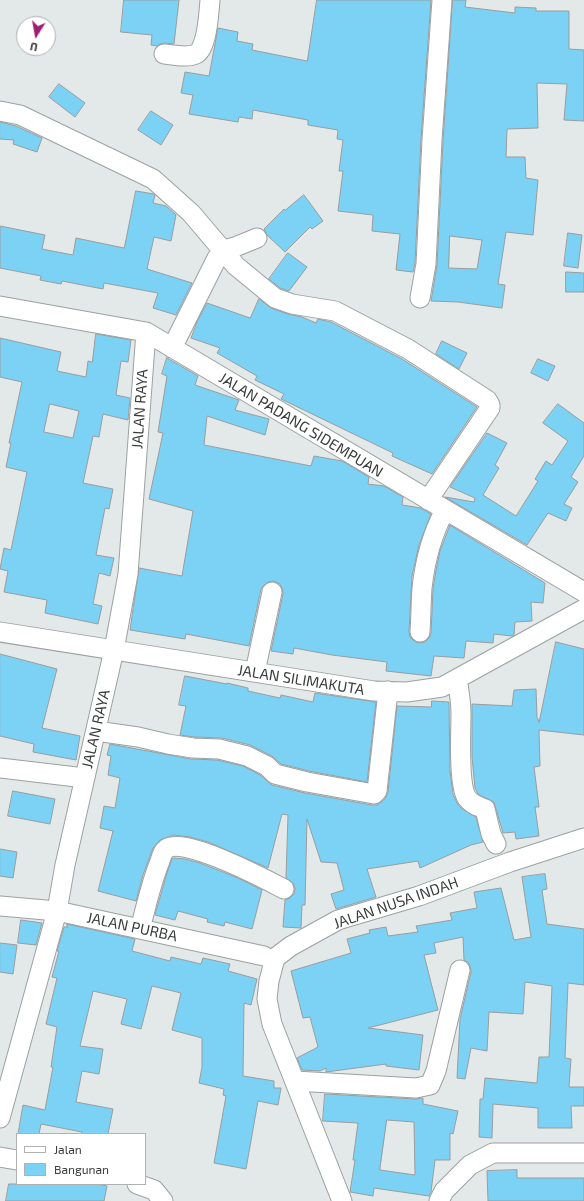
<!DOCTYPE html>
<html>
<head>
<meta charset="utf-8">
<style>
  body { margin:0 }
  #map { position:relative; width:584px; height:1201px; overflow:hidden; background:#e2e9e8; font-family:"Exo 2",sans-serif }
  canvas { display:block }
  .legend { position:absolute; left:16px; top:1133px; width:130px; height:52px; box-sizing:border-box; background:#fff; border:1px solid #b0b1b1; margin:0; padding:5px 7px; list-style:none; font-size:12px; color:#393c3c }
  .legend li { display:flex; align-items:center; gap:8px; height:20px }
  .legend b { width:20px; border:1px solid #b0b1b1 }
  .north { position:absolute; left:16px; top:16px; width:40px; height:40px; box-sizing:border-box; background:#fff; border:1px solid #b0b1b1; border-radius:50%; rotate:191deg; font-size:11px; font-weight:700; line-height:16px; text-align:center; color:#393c3c }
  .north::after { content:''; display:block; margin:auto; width:14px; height:18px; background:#9e1e71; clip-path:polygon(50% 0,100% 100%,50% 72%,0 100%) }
</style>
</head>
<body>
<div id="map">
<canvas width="584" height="1201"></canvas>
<ul class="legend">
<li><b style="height:5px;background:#fff"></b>Jalan</li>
<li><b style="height:11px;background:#7bd2f4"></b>Bangunan</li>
</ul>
<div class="north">U</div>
</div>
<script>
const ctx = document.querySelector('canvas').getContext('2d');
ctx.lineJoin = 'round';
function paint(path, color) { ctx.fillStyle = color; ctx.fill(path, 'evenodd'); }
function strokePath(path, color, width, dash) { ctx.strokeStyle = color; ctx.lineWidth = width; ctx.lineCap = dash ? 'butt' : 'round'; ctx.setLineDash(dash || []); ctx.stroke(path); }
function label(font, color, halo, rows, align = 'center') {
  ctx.font = font + ' "Exo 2",sans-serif'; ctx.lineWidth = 3; ctx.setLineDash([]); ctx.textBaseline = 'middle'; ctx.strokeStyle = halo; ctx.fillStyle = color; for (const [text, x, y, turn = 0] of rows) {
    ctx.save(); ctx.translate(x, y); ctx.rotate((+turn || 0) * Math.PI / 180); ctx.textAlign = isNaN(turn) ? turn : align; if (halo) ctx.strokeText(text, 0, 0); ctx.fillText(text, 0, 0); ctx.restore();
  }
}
const building = new Path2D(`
  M 124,0 L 179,0 L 174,44 L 165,43 L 160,44 L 157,46 L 151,45 L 152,35 L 121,32 Z
  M 317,0 L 431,0 L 421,139 L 415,263 L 413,272 L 396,270 L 400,234 L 372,231 L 373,215 L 338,211 L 343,171 L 339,171 L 343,140 L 337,139 L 338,130 L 308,125 L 308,120 L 253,110 L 252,119 L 239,117 L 238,122 L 189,114 L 193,95 L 181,93 L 185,72 L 209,76 L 218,28 L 238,32 L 237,41 L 253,44 L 252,50 L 307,61 Z
  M 453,0 L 466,0 L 465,7 L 515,13 L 515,7 L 536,8 L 536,11 L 569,11 L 569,49 L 584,50 L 584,121 L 564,120 L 567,84 L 537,83 L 538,128 L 507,129 L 506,157 L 525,157 L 526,178 L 538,180 L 533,235 L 506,232 L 498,284 L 505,285 L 502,308 L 458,302 L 431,301 L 437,265 L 443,141 ZM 450,236 L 482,240 L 477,269 L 449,268 Z
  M 59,84 L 85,103 L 75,117 L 49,97 Z
  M 151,111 L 173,125 L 161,145 L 138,130 Z
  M 0,122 L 16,126 L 42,138 L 37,152 L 13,144 L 14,140 L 0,139 Z
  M 136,191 L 154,194 L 155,195 L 153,203 L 166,206 L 176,215 L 171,241 L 154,237 L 147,269 L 192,283 L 176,315 L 153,308 L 158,293 L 104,283 L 103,289 L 62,281 L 61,284 L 40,280 L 41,276 L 0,268 L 0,226 L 45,235 L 42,249 L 73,255 L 76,238 L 124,248 Z
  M 304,195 L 323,221 L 312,229 L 310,227 L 285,252 L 267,235 L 264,229 L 284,209 L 285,210 Z
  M 568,233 L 582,235 L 578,268 L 564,266 Z
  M 288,253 L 307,267 L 289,291 L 280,288 L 269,279 Z
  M 566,272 L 584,273 L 584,292 L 566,292 Z
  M 259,299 L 271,308 L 288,314 L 302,317 L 316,323 L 318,319 L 331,322 L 402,359 L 477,407 L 432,474 L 392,456 L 393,453 L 281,399 L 284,394 L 255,380 L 257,376 L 217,353 L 220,348 L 191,338 L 197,322 L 207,303 L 250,318 Z
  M 96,334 L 131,340 L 128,362 L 121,361 L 116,395 L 130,398 L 128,420 L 103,414 L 99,437 L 93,436 L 83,483 L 113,489 L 109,509 L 105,508 L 96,555 L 114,558 L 110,576 L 99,573 L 93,604 L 102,606 L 98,624 L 45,613 L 47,600 L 4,592 L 8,571 L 0,569 L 4,548 L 11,550 L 27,472 L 6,467 L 11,443 L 9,443 L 22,382 L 0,377 L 0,338 L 61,352 L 57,371 L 86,377 L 88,361 L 92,362 ZM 50,404 L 79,411 L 73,438 L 44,432 Z
  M 442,341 L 467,353 L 459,369 L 436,354 Z
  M 167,358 L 198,376 L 195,385 L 239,400 L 235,410 L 269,419 L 265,435 L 207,416 L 204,445 L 311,466 L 314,456 L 342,461 L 369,477 L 368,484 L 384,486 L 403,497 L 402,505 L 421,508 L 431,514 L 419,545 L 412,576 L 409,631 L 410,637 L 414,641 L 419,643 L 425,642 L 429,638 L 431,633 L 433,589 L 436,570 L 440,551 L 450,525 L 545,583 L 543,603 L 531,602 L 532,621 L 515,622 L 514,635 L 512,636 L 494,634 L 493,643 L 466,641 L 464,658 L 434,656 L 431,676 L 386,671 L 387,662 L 332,655 L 294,648 L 293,654 L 271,651 L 283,594 L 282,588 L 280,584 L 274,581 L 268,582 L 264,585 L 261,589 L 249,646 L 186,634 L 185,639 L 130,630 L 139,568 L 182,576 L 193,511 L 149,499 L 163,433 L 158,432 L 167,376 L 162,374 Z
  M 538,359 L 555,366 L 548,381 L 531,373 Z
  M 558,404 L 584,423 L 584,456 L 571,477 L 578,482 L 564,504 L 572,508 L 566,521 L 548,513 L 527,545 L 445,497 L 474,502 L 475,498 L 450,487 L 487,433 L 507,443 L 495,465 L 499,468 L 483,495 L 516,516 L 538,481 L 535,479 L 546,461 L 552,465 L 568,441 L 543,423 Z
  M 556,642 L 584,649 L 584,735 L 539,730 L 540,766 L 534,767 L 539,807 L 535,807 L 539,836 L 516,839 L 515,832 L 503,833 L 494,802 L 478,794 L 475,788 L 472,757 L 472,704 L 512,706 L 514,690 L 536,689 L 537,718 L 538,719 L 539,722 Z
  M 0,654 L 57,669 L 42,728 L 80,736 L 76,760 L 33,752 L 34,744 L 0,736 Z
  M 185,676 L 227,684 L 227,683 L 248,688 L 248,691 L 280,698 L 281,695 L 313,702 L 315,693 L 376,702 L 367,782 L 309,771 L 281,764 L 272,756 L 250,745 L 222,738 L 194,737 L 180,735 L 186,706 L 179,705 Z
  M 432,701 L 449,702 L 450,771 L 453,794 L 457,803 L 461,808 L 476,817 L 483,842 L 471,845 L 420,868 L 418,861 L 367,869 L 376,897 L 336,909 L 331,894 L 344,890 L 337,863 L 321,862 L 307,819 L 305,905 L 302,905 L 301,928 L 283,927 L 285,900 L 290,898 L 294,894 L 295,889 L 293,883 L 286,878 L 288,815 L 282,814 L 268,868 L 208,842 L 190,837 L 174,835 L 160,840 L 153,848 L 143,875 L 136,901 L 98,891 L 113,831 L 100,828 L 104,806 L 115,808 L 120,778 L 108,775 L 111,756 L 107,755 L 110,744 L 191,759 L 217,760 L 243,766 L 260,775 L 272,785 L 305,793 L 372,805 L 377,805 L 385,799 L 388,792 L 397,706 L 431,707 Z
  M 13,791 L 55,799 L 50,824 L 8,816 Z
  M 0,849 L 17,852 L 13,878 L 0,876 Z
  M 175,858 L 185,859 L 200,863 L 238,878 L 262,890 L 252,929 L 225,922 L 224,926 L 207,922 L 208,919 L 178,911 L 175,920 L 155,915 L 167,873 L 172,859 Z
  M 545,874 L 547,889 L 542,890 L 547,924 L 584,929 L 584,985 L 568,983 L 565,1058 L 571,1059 L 569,1087 L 584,1087 L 584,1106 L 571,1106 L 572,1128 L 538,1128 L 538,1108 L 493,1104 L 492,1138 L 479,1137 L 480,1099 L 483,1099 L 485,1078 L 537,1083 L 539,1057 L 549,1057 L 552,986 L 525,982 L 523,1014 L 489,1012 L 487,1051 L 471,1048 L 465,1079 L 457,1078 L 460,1019 L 471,972 L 470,966 L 468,962 L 464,960 L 463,937 L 434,943 L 436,953 L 424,955 L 438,1010 L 368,1028 L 423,1035 L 419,1070 L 386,1066 L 386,1064 L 326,1072 L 326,1068 L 320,1071 L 302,1070 L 297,1058 L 318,1047 L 310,1017 L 303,1018 L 291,971 L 351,953 L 347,939 L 370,933 L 369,930 L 386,927 L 388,936 L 418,932 L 416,926 L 452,920 L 450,913 L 477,908 L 474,892 L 501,888 L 514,940 L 531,937 L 522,877 Z
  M 21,920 L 42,923 L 36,945 L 18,943 Z
  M 67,924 L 135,939 L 132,951 L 170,961 L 171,957 L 201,964 L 203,958 L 230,964 L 228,971 L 257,979 L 251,1005 L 244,1003 L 243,1076 L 274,1081 L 274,1088 L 281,1088 L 278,1105 L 258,1101 L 246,1169 L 214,1163 L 226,1096 L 223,1095 L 224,1089 L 199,1083 L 202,1067 L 202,1038 L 172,1030 L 181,993 L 152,986 L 141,1029 L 121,1024 L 127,999 L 93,991 L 80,1046 L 103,1049 L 99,1074 L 82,1071 L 76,1102 L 113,1109 L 108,1134 L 81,1134 L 82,1132 L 41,1124 L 39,1134 L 18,1134 L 23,1105 L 45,1110 L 53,1067 L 51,1067 L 57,1027 L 46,1024 L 57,978 L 52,977 L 59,951 L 57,951 L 64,927 L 67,927 Z
  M 0,943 L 17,945 L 13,974 L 0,972 Z
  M 325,1094 L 415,1099 L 423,1098 L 423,1104 L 458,1111 L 453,1134 L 450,1133 L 450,1160 L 435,1160 L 431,1192 L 429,1196 L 374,1188 L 373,1196 L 350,1192 L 355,1160 L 353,1160 L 358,1123 L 323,1121 ZM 387,1120 L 414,1122 L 415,1175 L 380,1170 Z
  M 517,1170 L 517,1178 L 584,1178 L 584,1201 L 488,1201 L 487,1171 Z
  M 9,1184 L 97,1184 L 107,1186 L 104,1201 L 6,1201 Z`);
paint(building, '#7bd2f4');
strokePath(building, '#989da0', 1);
const street = new Path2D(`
  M 164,54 C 174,55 187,58 196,54 C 207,49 209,12 210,0
  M 0,111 L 20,115 L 153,179 L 191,213 L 236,266 L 275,298 L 292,304 L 335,311 L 408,349 L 487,400 L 490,405 L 490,408 L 428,500
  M 420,298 L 426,264 L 432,140 L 442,0
  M 0,306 L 146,332 L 584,592
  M 172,348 L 217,258 L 223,250 L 235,247 L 257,238
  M 0,632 L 374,691 L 407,692 L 442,687 L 584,609
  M 420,632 C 421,617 421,602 422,588 C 425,561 432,534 445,510
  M 255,672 L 272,592
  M 457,679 C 459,690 461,702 461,713 C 461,731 458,785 467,798 C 472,805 478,806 485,809 L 491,834 L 496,844
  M 96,731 L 138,737 L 168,744 L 193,748 L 219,749 L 247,756 L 267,766 L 275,774 L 307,782 L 374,794 L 377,791 L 388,691
  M 0,768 L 85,778
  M 0,906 L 57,911 L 264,956
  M 140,929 C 146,907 151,883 160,861 C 161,858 162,853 165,850 C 178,833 267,880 284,889
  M 295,1081 L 416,1088 L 430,1085 L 436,1071 L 460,970
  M 0,1118 L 57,911 L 65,865 L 114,650 L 128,574 L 146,332
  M 0,1157 L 17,1160
  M 137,1184 L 154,1190 L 163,1201
  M 342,1201 L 272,1024 L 267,999 L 269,981 L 275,958 L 291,946 L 338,920 L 419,896 L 510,862 L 584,838
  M 439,1201 L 444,1191 L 470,1165 L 493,1153 L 584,1153`);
strokePath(street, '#9ba1a1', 21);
strokePath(street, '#fff', 19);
label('15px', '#393c3c', '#fff', [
  ["JALAN RAYA",140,409,-86],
  ["JALAN PADANG SIDEMPUAN",301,425,31],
  ["JALAN SILIMAKUTA",301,680,9],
  ["JALAN RAYA",96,729,-77],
  ["JALAN NUSA INDAH",396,903,-19],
  ["JALAN PURBA",132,927,12]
]);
</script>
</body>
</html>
